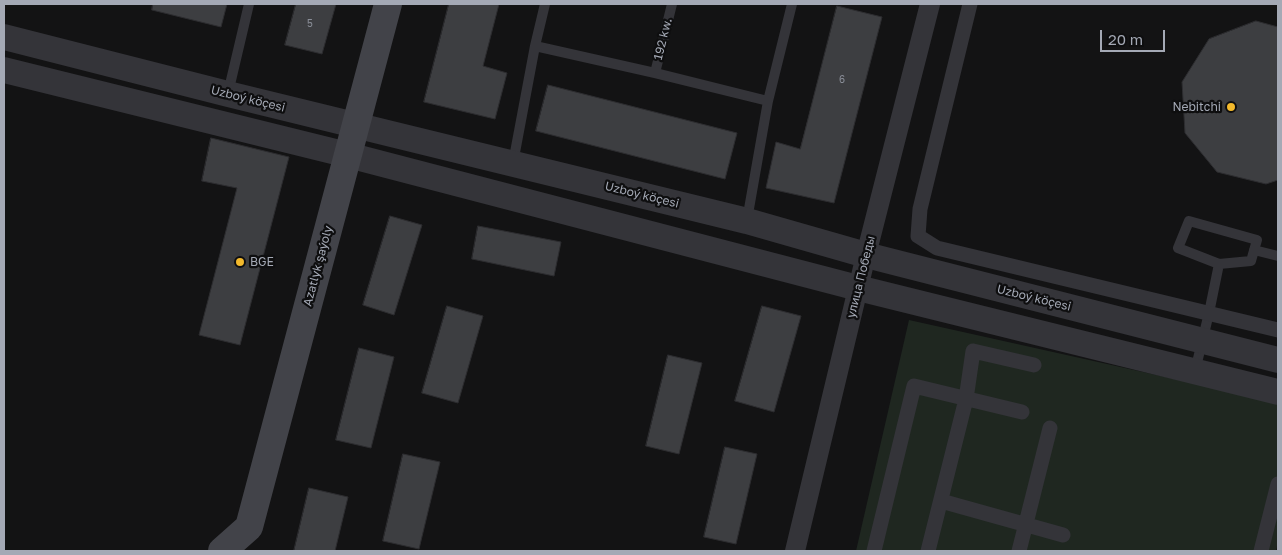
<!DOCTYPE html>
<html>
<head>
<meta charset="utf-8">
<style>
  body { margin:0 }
  #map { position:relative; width:1282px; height:555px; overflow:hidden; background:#131314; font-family:"Golos Text",sans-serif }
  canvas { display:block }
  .frame { position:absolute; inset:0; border:5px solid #a4a9b5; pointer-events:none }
  .scale { position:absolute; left:1100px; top:30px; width:65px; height:22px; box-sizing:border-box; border:2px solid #a4a9b5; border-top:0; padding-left:6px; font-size:15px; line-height:18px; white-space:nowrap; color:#a4a9b5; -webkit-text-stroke:4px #0e0e0f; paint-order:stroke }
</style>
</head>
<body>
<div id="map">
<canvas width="1282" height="555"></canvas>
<div class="frame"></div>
<div class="scale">20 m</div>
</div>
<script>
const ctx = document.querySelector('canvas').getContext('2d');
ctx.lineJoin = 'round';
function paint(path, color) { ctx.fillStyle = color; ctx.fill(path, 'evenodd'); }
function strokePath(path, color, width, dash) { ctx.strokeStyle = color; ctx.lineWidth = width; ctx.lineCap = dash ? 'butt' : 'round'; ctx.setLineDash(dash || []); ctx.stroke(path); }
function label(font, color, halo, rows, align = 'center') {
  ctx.font = font + ' "Golos Text",sans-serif'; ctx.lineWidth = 4.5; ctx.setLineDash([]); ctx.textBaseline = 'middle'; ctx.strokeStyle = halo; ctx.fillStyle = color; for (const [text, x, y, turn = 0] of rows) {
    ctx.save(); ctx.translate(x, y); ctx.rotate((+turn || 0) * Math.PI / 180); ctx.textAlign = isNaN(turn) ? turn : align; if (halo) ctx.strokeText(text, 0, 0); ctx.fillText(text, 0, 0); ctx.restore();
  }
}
paint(new Path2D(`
  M 909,320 L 1278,402 L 1278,542 L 1276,551 L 856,551 Z`), '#1f2720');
const building = new Path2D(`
  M 153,4 L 227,4 L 221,27 L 152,10 Z
  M 296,4 L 336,4 L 322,54 L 285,45 Z
  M 449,4 L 499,4 L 483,66 L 507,73 L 495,119 L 424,102 Z
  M 837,6 L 882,17 L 834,203 L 766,188 L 776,142 L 800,149 Z
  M 1256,21 L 1278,27 L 1278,180 L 1266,184 L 1217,172 L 1185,133 L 1182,82 L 1209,39 Z
  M 548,85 L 737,133 L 725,179 L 536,131 Z
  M 211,138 L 289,157 L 240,345 L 199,335 L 237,188 L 202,181 Z
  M 390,216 L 422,225 L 394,315 L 363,305 Z
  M 478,226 L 561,242 L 554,276 L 472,259 Z
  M 447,306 L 483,316 L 458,403 L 422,393 Z
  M 762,306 L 801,316 L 774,412 L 735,401 Z
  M 359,348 L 394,357 L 371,448 L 336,440 Z
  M 668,355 L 702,363 L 679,454 L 646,446 Z
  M 725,447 L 757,454 L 736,544 L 704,537 Z
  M 403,454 L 440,462 L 419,549 L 383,541 Z
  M 309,488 L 348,497 L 335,551 L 294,551 Z`);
paint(building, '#3d3e41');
strokePath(building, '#2d2d30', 1);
strokePath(new Path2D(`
  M 535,46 L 655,73 L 768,101
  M 655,73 L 672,4
  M 228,93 L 249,4
  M 513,163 L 535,46 L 545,4
  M 747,220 L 768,101 L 792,4
  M 1254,250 L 1278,256
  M 1195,371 L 1209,313 L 1219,264 L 1251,261 L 1257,240 L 1189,221 L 1178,248 L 1219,264`), '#343439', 10);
strokePath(new Path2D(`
  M 970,4 L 920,209 L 918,236 L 937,248 L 1278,330
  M 941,501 L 1063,535
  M 874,551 L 914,386 L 1022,412
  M 928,551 L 966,399 L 973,351 L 1034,365
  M 1019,551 L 1050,428
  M 1261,551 L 1278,484`), '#343439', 15);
strokePath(new Path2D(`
  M 795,551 L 866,255 L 930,4`), '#343439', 20);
strokePath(new Path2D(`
  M 4,37 L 228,94 L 747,221 L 866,255 L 1278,360
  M 4,70 L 348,155 L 858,288 L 1278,392`), '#343439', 26);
strokePath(new Path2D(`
  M 222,551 L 249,527 L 388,4`), '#424349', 28);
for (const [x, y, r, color] of [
  [1231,107,5,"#f3b92c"],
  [240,262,5,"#f3b92c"]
]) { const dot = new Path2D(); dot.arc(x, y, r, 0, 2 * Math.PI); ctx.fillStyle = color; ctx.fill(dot); strokePath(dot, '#0e0e0f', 2); }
label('10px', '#8a8e98', null, [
  ["5",310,24],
  ["6",842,80]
]);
label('12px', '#a4a9b5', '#0e0e0f', [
  ["192 kw.",663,39,-76],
  ["Uzboý köçesi",248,99,14],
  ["Uzboý köçesi",642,195,14],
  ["Azatlyk şaýoly",318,266,-75],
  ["улица Победы",861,277,-76],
  ["Uzboý köçesi",1034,298,14]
]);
label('12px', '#a4a9b5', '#0e0e0f', [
  ["Nebitchi",1221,107],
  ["BGE",250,262,"left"]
], 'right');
</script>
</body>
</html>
